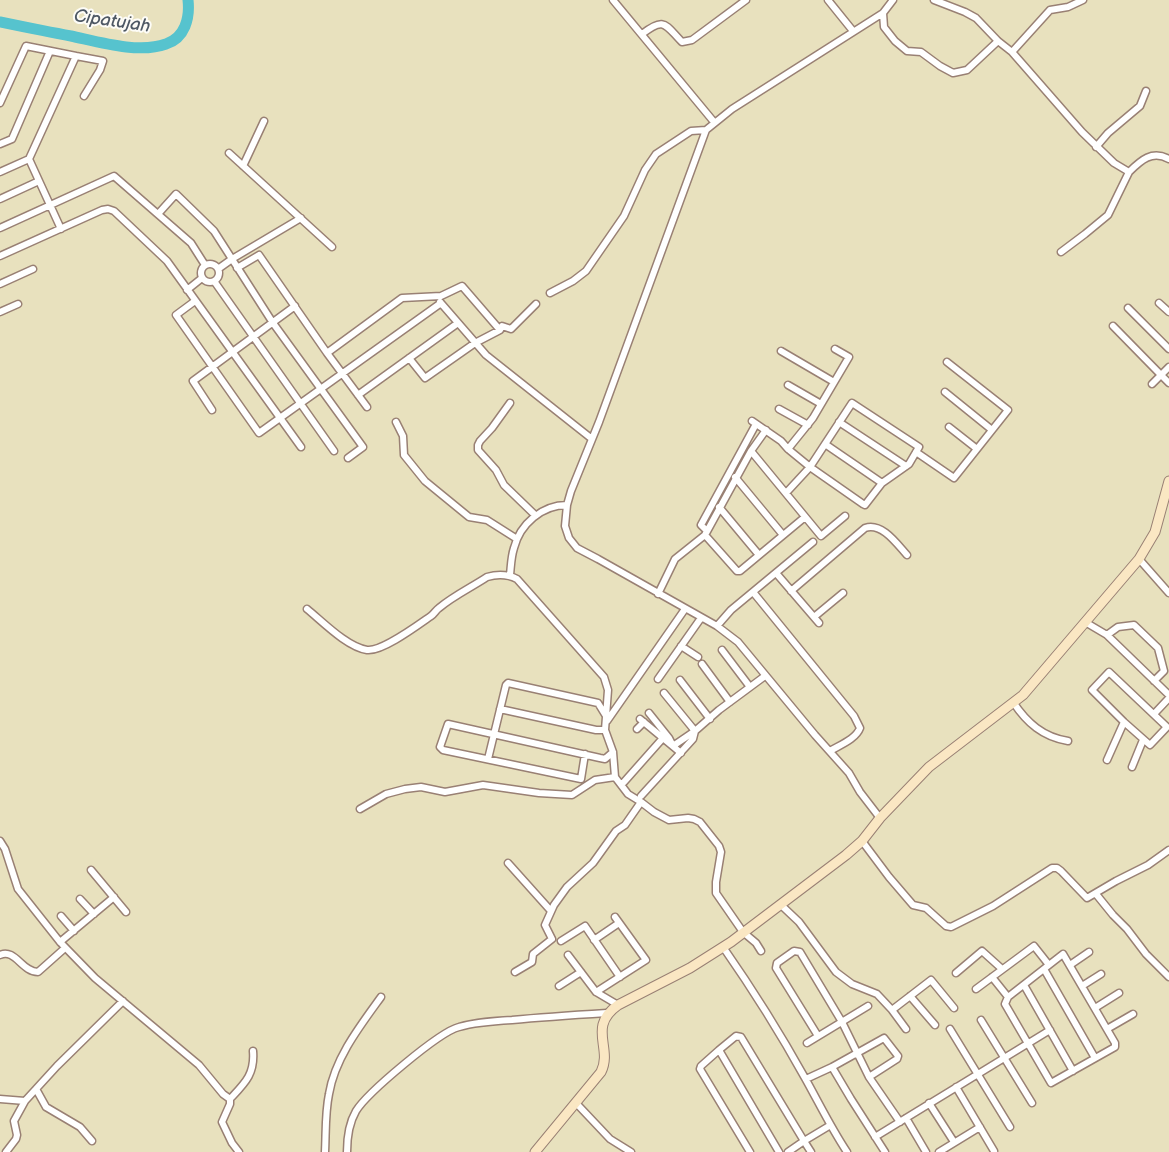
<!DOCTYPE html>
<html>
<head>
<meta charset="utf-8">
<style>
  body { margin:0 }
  canvas { display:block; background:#e8e1be }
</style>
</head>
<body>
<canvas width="1169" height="1152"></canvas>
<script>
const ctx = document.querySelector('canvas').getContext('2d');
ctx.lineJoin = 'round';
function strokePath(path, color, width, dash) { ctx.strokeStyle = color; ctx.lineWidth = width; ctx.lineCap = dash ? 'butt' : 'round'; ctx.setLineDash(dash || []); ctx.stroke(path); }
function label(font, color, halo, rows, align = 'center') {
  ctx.font = font + ' "Balsamiq Sans",sans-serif'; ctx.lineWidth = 4; ctx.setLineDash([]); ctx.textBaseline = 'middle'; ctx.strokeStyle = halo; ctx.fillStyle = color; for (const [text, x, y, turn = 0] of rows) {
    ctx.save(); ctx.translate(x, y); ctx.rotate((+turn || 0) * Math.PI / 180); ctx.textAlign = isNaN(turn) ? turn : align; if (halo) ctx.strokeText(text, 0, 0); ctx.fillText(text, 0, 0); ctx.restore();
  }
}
strokePath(new Path2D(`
  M 0,22 C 24,27 48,32 71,36 C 99,42 139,54 166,44 C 185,38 190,18 188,0`), '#56c3ce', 11);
const street = new Path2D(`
  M 613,0 L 714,122
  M 828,0 L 853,31
  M 934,0 L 965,12 L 976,18 L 998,41 L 1012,52 L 1082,132 L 1114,163 L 1129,172 C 1141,160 1152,150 1169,159
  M 883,13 L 884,27 L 895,41 L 907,51 L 921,52 L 940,66 L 953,73 L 967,70 L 998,41
  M 642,34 C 665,16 665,25 682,42 L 692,40 L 746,0
  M 1012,52 L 1050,10 L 1068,7 L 1083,0
  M 0,103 L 26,46 L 76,56
  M 0,144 L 12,139 L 50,51
  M 1096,147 L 1108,133 L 1140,106 L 1146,91
  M 229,153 L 332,247
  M 29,159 L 61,229
  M 243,166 L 264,121
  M 0,172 L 29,159 L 76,56 L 103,61 L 100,70 L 84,96
  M 0,199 L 39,181
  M 158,214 L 176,194 L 214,231 L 273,323 L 363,447 L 348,458
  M 0,228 L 114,176 L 191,243 L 205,265
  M 1061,252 L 1085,234 L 1108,215 L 1129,172
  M 0,256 L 102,210 L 108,209 L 114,211 L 167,261 L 301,447
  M201 273a9 9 0 1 1 18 0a9 9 0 1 1-18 0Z
  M 237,268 L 259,255 L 327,353 L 367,407
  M 218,269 L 232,259 L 301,218
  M 214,281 L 334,451
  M 0,284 L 33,269
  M 187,290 L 202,278
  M 550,293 L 573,281 L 586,271 L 624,216 L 645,170 L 656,154 L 691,131 L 706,130
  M 195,301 L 176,315 L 259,433 L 441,303
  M 440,302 L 486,355 L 592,439
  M 1159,303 L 1169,312
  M 1128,308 L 1169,349
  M 0,312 L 18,304
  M 1113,326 L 1161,375 L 1152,384
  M 781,351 L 834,382
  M 327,353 L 402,298 L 441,296 L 462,286 L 500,330
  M 409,358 L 425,378 L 475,343 L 500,330 L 502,326 L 511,329 L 536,304
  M 1169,367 L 1161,375 L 1169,383
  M 788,385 L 821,404
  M 945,392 L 992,430
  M 358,395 L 458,323
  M 510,403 L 492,428 L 480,441 L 478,445 L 478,450 L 496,470 L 504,485 L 535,515
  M 779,409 L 808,425
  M 212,410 L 193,381 L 295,306
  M 752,421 L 781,441 L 788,449 L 813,418 L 849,357 L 835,349
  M 396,422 L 403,436 L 404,455 L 425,481 L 469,517 L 487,520 L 517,539
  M 839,422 L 906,466
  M 949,427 L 977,449
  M 825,444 L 882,483
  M 751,451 L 821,536 L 845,516
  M 916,452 L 954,478 L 1008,410 L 947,362
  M 735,477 L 783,535
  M 786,493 L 810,467 L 852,403 L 919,447 L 909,464 L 882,483 L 865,505 L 863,504 L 810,467 L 788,449
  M 719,507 L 759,555
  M 707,531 L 701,525 L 756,424
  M 705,535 L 737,571 L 740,571 L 805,517
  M 1139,559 L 1169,593
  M 776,573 L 819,623
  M 510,575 C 511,566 511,557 514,548 C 520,524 542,505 567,505
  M 791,591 L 865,528 C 882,522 897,544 907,555
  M 753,592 L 854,716 L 860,728 C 856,739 840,745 830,751
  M 658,594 L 675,559 L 705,535 L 751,451 L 766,430
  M 307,609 C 323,622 347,647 367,650 C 382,652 418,625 431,616 C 434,614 436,610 439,608 C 453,596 472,587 487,577 C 498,574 507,574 517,579 L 604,677 L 608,690 L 605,730 L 613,752 L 615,777 L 628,794 L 641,802 L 654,812 L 669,820 L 688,818 L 694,819 L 700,822 L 719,846 L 721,852 L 716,882 L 716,893 L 743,932 L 756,943 L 761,951
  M 814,617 L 843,593
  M 1085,622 L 1107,635 L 1169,695
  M 717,626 L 731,610 L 813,542
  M 1107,635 L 1118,627 L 1134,625 L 1158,648 L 1164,671 L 1154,681
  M 681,646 L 698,657
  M 722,650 L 750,687
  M 702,664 L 730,702
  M 1109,672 L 1167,727 L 1150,745 L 1124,722 L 1092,690 Z
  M 658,679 L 701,618
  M 680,680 L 710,719
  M 1013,702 C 1027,723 1043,737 1068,741
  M 500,709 L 596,730 L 605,730
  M 649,713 L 669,738 L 673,746 L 695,731 L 664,693
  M 1154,714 L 1169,698
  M 640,719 L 681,753
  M 607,721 L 685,609
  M 637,729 L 644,722
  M 585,754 L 581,779 L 443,750 L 440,747 L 448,724 L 600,758 L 605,759 L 613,752
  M 488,759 L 506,685 L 508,683 L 598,703 L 606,716
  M 1107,760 L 1124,722
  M 1132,767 L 1143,740
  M 624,782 L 663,738
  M 641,796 L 693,739 L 695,731 L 719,710 L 765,676
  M 360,809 L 386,794 L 405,789 L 421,787 L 445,792 L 483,785 L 539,793 L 572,795 L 595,780 L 615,777
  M 880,818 L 860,792 L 849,773 L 815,735 L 738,642 L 717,626 L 598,559 L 577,548 L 569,538 L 565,526 L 567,505 L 571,491 L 599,422 L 706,130 L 732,109 L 883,13 L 893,0
  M 0,841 L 5,849 L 18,889 L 60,942 L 95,978 L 199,1065 L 223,1094 L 230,1099
  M 862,841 L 889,877 L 913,905 L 926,908 L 946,926 L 951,927 L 993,906 L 1052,868 L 1057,868 L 1061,871 L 1087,898 L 1116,881 L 1148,865 L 1169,850
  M 508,863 L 551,911
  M 91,870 L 126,912
  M 1096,894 L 1113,915 L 1127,929 L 1146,954 L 1169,977
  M 80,899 L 94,914
  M 780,904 L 799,922 L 836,972 L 852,984 L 877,994 L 892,1010 L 906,1029
  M 61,916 L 74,931
  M 594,940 L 619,923
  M 561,941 L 585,926 L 620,977
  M 60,942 L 114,897
  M 723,947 C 753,990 780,1033 805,1078 C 819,1103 831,1128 847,1152
  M 1063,954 L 1115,1043 L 1115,1047 L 1051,1083 L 1005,1004 L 1008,997 Z
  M 0,955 C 15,948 22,972 38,972 L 65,948
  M 568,955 L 596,992 L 618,1005
  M 1070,965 L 1089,952
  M 1044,969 L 1095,1058
  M 515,972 L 532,962 L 533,954 L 552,939 L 545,925 L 554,905 L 567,887 L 593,863 L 616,831 L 625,825 L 641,802
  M 956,973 L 982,951 L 1002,969
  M 992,977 L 1008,997
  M 1024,985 L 1073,1071
  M 559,986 L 581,972
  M 1082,986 L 1101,974
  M 976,989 L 1034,946 L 1049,965
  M 596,992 L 646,960 L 615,917
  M 910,996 L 935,1025
  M 1095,1008 L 1119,993
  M 892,1010 L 931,980 L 954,1008
  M 981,1020 L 1032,1103
  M 950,1029 L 1010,1127
  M 1107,1029 L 1133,1014
  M 818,1036 L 776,968 L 777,963 L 794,951 L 800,952 L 842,1022 L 869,1077 L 900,1122
  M 807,1043 L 868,1006
  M 719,1050 L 701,1066 L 700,1069 L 750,1152
  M 832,1067 L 851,1099 L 885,1152
  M 806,1079 L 832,1067 L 884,1038 L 898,1056 L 897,1059 L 869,1077
  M 956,1087 L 994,1151
  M 36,1089 L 46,1107 L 80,1127 L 92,1141
  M 0,1099 L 25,1101
  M 576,1103 L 610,1139 L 631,1152
  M 929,1103 L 954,1142
  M 906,1118 L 926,1152
  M 875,1137 L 1050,1030
  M 6,1152 L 16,1139 L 17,1135 L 14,1121 L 25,1101 L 57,1066 L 123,1001
  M 239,1152 L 232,1143 L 222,1122 L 230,1104 L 230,1099 C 245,1083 255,1074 253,1051
  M 325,1152 C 326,1133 325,1113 329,1094 C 335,1058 360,1026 381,997
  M 347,1152 C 347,1139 349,1123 356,1111 C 367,1093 439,1032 459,1027 C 476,1022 494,1021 512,1020 C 544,1017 575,1015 607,1013
  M 779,1152 L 719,1050 L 736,1036 L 741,1037 L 804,1141 L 788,1152
  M 811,1152 L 804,1141 L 829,1126
  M 939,1152 L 980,1127`);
const secondary = new Path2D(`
  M 535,1152 L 601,1072 C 613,1048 587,1027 618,1005 L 690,968 L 731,942 L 846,855 L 862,841 L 880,818 L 929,767 L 1023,695 L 1139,559 L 1155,532 L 1169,481`);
strokePath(street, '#998074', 9);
strokePath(secondary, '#998074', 11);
strokePath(street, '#fff', 6);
strokePath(secondary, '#fae7c3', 9);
label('italic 18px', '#4e5864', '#fdfcf7', [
  ["Cipatujah",112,22,8]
]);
</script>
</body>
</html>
